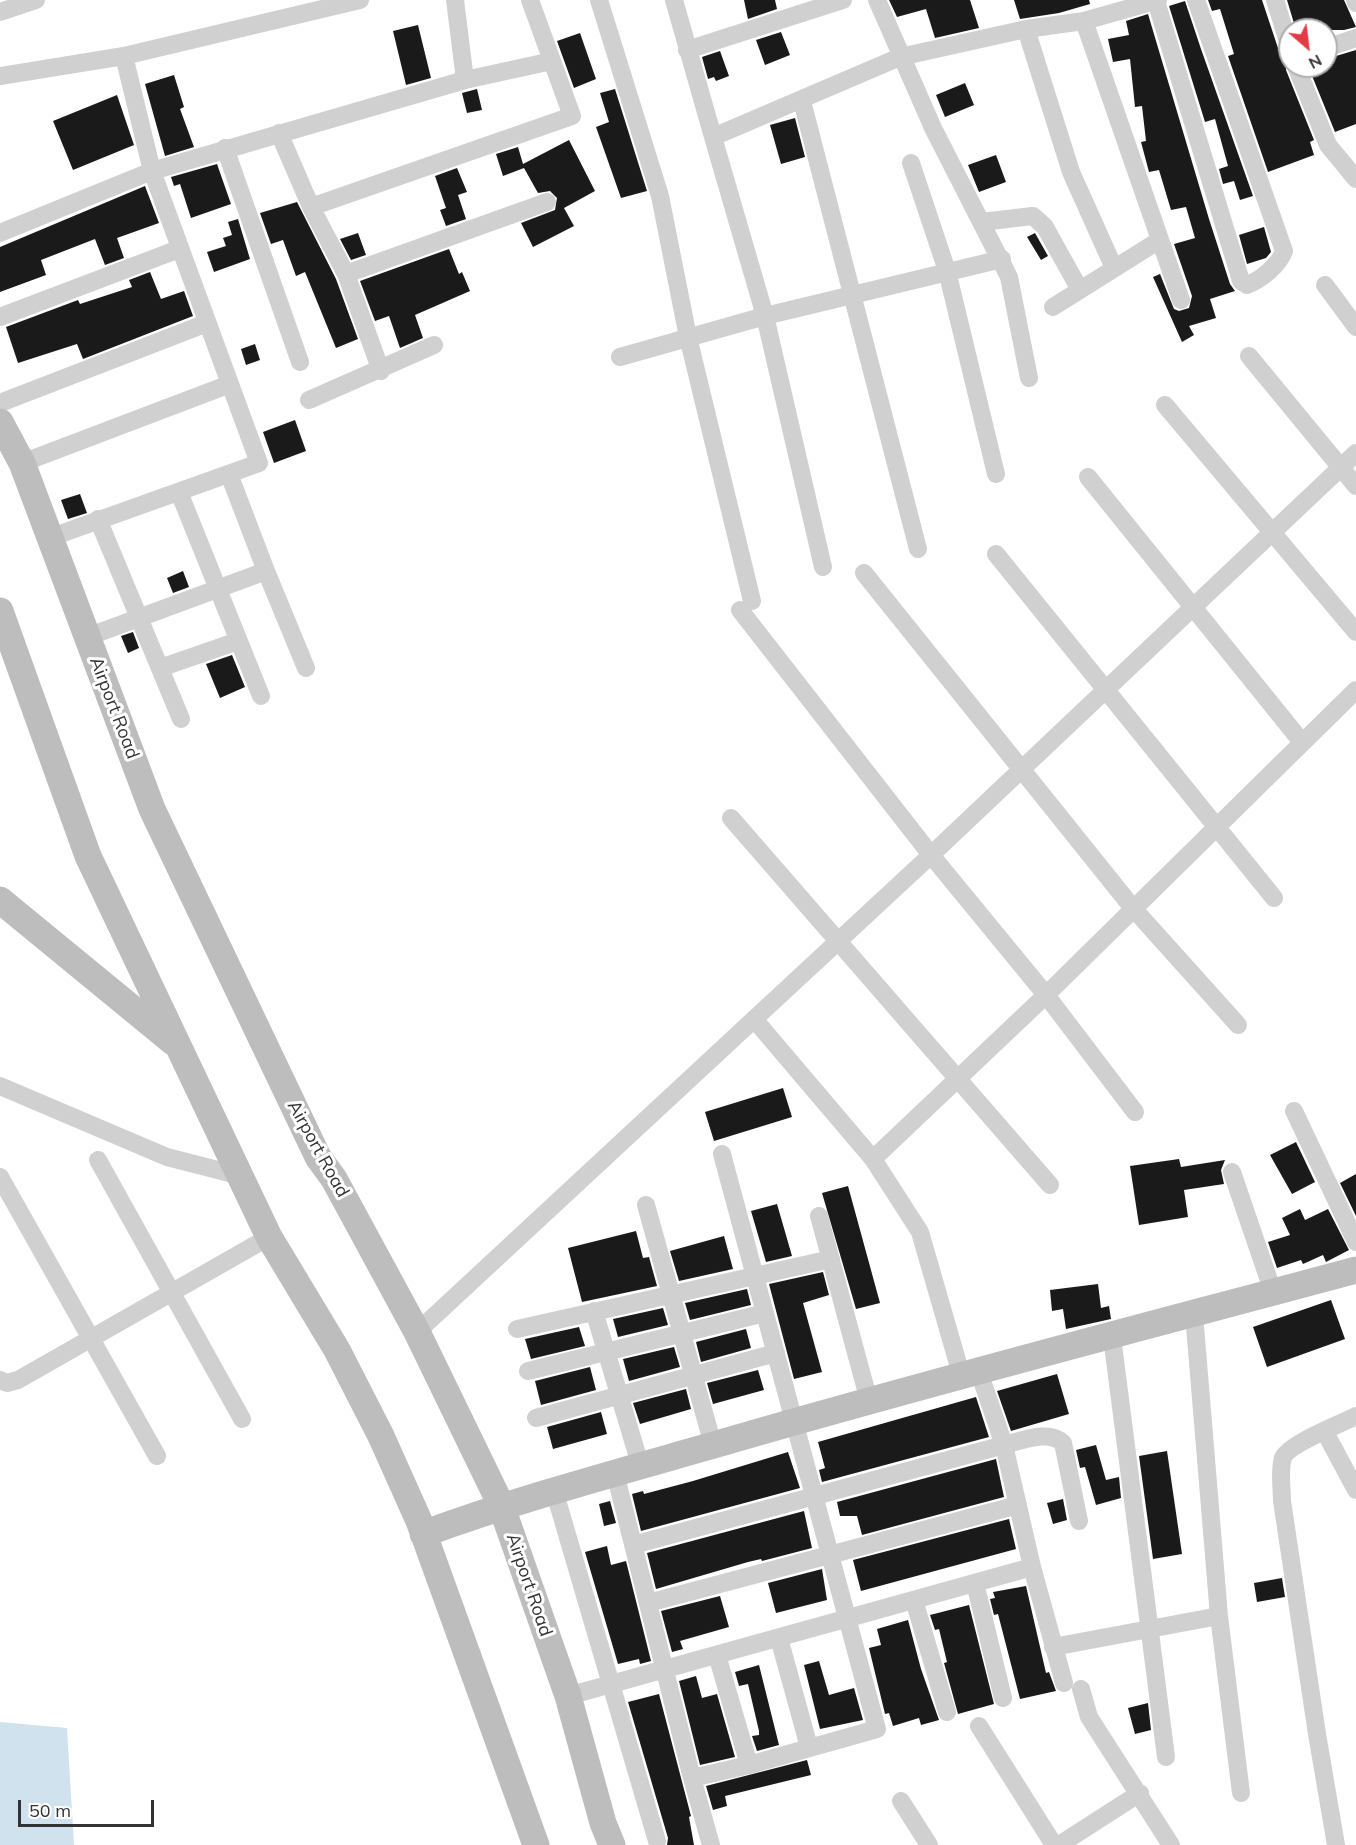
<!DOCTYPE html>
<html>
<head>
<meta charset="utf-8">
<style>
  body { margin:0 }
  #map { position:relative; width:1356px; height:1845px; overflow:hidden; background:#fff; font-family:Mulish,sans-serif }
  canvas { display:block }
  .north { position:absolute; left:1278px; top:18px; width:60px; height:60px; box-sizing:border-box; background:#fff; border:2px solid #adadad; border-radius:50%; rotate:152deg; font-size:16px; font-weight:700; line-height:24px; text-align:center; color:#333 }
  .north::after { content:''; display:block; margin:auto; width:21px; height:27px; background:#e63946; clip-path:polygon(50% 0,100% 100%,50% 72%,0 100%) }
  .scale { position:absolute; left:18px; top:1800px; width:136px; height:27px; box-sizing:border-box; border:3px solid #333; border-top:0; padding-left:8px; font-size:18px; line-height:21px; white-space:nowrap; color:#333; -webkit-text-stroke:4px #fff; paint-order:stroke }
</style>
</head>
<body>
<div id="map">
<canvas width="1356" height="1845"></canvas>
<div class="north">N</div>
<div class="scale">50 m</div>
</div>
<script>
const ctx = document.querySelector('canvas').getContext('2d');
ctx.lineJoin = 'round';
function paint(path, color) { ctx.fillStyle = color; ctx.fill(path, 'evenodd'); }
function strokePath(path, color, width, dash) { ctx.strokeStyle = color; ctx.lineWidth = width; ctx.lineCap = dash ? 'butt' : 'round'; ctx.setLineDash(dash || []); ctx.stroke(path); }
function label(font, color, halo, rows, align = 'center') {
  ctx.font = font + ' Mulish,sans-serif'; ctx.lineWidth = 6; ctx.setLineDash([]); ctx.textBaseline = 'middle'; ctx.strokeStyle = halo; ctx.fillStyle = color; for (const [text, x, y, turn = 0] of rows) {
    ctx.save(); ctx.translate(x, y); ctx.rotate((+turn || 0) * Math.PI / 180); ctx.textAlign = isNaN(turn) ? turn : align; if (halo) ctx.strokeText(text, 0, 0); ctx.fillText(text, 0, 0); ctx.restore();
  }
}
paint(new Path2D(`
  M 0,1722 L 67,1728 L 74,1845 L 0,1845 Z`), '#cfe2ee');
paint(new Path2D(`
  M 744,0 L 775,0 L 777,9 L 748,19 Z
  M 889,0 L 970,0 L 979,28 L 935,38 L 926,9 L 897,17 Z
  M 1014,0 L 1089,0 L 1090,4 L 1059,13 L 1020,19 Z
  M 1208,0 L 1262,0 L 1279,51 L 1285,58 L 1286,70 L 1314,140 L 1310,142 L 1314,155 L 1268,172 L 1228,56 L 1234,54 L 1220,9 L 1212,11 Z
  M 1287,0 L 1344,0 L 1356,27 L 1344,30 L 1296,30 Z
  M 1185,1 L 1201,49 L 1253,196 L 1240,200 L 1234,181 L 1223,184 L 1219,169 L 1228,166 L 1215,119 L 1205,122 L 1169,6 Z
  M 1148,14 L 1209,219 L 1230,284 L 1235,291 L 1210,299 L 1216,318 L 1189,326 L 1194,335 L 1182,342 L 1153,277 L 1160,274 L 1174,309 L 1179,311 L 1189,308 L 1192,296 L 1174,244 L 1195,238 L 1186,207 L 1171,210 L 1159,170 L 1149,172 L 1141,142 L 1146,141 L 1142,106 L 1135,107 L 1130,59 L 1113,62 L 1108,39 L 1129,35 L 1126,21 Z
  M 418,25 L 431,78 L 406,85 L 393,31 Z
  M 781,32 L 790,55 L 765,65 L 756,40 Z
  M 580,33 L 596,79 L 574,88 L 557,41 Z
  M 1356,50 L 1356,124 L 1335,132 L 1308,66 L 1326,66 L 1326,59 Z
  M 720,51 L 729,76 L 716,81 L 714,77 L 708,79 L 702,57 Z
  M 174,75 L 184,107 L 180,109 L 194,147 L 165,156 L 145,84 Z
  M 965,83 L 974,105 L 945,117 L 936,95 Z
  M 477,89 L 482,110 L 467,113 L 462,93 Z
  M 615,89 L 647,191 L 621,198 L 596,127 L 609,122 L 600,93 Z
  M 117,95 L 134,145 L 73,170 L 53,121 Z
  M 795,118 L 805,157 L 781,164 L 770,125 Z
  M 569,140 L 595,191 L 564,208 L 574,226 L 533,247 L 521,223 L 555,210 L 557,198 L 550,191 L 538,193 L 524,168 L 503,176 L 496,154 L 518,147 L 523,164 Z
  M 996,155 L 1006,182 L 979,192 L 968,165 Z
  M 217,164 L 231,204 L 191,218 L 180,184 L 174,186 L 171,177 Z
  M 457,168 L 467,192 L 458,195 L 466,219 L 446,226 L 440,210 L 446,208 L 435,176 Z
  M 145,186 L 159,223 L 117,238 L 124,258 L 105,265 L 95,239 L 41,260 L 46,275 L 0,292 L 0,247 Z
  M 297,202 L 336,279 L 358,339 L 336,348 L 305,272 L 296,276 L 283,240 L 271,244 L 260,213 Z
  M 238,219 L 250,259 L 214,272 L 207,252 L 226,246 L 223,238 L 232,235 L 228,222 Z
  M 1264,227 L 1271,252 L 1266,258 L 1247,264 L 1239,235 Z
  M 358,233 L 366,255 L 351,260 L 340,239 Z
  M 1035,233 L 1048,256 L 1041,260 L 1027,237 Z
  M 449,249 L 459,274 L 462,272 L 470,291 L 415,315 L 423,338 L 400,348 L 389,316 L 375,321 L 360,281 Z
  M 150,272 L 161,299 L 184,291 L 193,316 L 83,359 L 77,344 L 18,363 L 6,327 L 78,300 L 80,304 L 132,287 L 129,280 Z
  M 255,344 L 260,360 L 246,365 L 241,349 Z
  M 295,420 L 306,451 L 274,463 L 263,432 Z
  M 80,494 L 87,513 L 68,519 L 61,500 Z
  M 183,571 L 189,587 L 173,593 L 167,578 Z
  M 133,632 L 139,648 L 128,653 L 121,636 Z
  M 232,655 L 245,687 L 220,698 L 206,664 Z
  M 783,1088 L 792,1117 L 714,1141 L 705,1112 Z
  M 1296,1142 L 1315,1182 L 1292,1194 L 1270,1155 Z
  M 1179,1159 L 1181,1167 L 1225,1160 L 1221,1170 L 1224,1184 L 1184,1190 L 1188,1217 L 1139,1225 L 1130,1166 Z
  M 1356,1174 L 1356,1216 L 1340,1183 Z
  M 848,1186 L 880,1303 L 856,1309 L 822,1193 Z
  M 777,1204 L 792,1256 L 766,1262 L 751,1211 Z
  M 1300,1209 L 1305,1220 L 1328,1209 L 1349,1250 L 1326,1262 L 1323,1255 L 1303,1264 L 1301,1260 L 1277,1268 L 1268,1242 L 1290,1235 L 1282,1218 Z
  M 636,1231 L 643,1258 L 649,1257 L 657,1286 L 582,1302 L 568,1248 Z
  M 724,1236 L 733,1269 L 679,1281 L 670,1251 Z
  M 823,1272 L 829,1295 L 803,1303 L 822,1372 L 794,1379 L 769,1284 Z
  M 1098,1284 L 1101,1308 L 1109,1306 L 1111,1319 L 1066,1329 L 1063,1309 L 1052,1311 L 1050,1290 Z
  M 747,1289 L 751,1305 L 690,1320 L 685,1303 Z
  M 1331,1300 L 1345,1339 L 1267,1367 L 1253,1327 Z
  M 663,1308 L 668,1325 L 618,1337 L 613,1319 Z
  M 579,1327 L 585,1346 L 531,1359 L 525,1339 Z
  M 746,1329 L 751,1348 L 701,1362 L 696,1342 Z
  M 674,1347 L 680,1367 L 629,1381 L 623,1359 Z
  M 590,1367 L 596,1390 L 541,1405 L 535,1381 Z
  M 758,1370 L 764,1390 L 713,1404 L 707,1383 Z
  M 1057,1374 L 1069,1414 L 1011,1431 L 997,1391 Z
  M 686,1389 L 691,1409 L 640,1424 L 633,1403 Z
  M 976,1397 L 989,1437 L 822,1482 L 819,1470 L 825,1468 L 818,1442 Z
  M 601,1412 L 607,1434 L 553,1449 L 547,1427 Z
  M 1096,1445 L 1106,1480 L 1119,1477 L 1121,1498 L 1096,1505 L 1085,1467 L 1080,1468 L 1076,1450 Z
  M 1167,1451 L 1182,1554 L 1153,1559 L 1139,1456 Z
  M 788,1452 L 800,1488 L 641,1531 L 632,1494 L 643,1491 L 644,1494 L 693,1481 Z
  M 996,1459 L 1004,1497 L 862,1535 L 857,1516 L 840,1516 L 837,1502 Z
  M 1063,1499 L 1067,1520 L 1053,1524 L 1047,1503 Z
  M 610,1501 L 616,1523 L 604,1526 L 599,1504 Z
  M 804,1511 L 812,1548 L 762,1561 L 761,1559 L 748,1562 L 656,1589 L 647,1553 Z
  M 1009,1519 L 1016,1549 L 861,1591 L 853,1560 Z
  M 607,1546 L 611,1565 L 626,1561 L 651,1661 L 640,1664 L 639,1659 L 618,1664 L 585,1552 Z
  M 822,1569 L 827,1600 L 776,1613 L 768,1583 Z
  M 1282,1578 L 1285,1597 L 1257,1602 L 1254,1583 Z
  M 1026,1586 L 1046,1673 L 1049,1672 L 1056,1691 L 1020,1699 L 998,1614 L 994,1615 L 990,1599 L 995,1598 L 993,1592 Z
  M 720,1596 L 729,1627 L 680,1641 L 683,1649 L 672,1652 L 661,1611 Z
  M 969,1605 L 994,1704 L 958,1714 L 944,1663 L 947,1662 L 939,1629 L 935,1630 L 930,1615 Z
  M 908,1620 L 921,1669 L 939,1720 L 921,1725 L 919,1718 L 893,1726 L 889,1713 L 885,1714 L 869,1648 L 881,1645 L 877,1629 Z
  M 819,1661 L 829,1695 L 854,1688 L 863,1720 L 820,1729 L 804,1665 Z
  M 759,1665 L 779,1745 L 757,1751 L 752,1736 L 759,1735 L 759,1731 L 748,1684 L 739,1686 L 735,1672 Z
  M 696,1676 L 702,1698 L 717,1694 L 735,1757 L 700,1765 L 679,1681 Z
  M 659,1694 L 691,1816 L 689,1817 L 694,1845 L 667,1845 L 668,1838 L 628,1702 Z
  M 1148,1703 L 1151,1730 L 1135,1734 L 1128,1708 Z
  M 807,1760 L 811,1775 L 725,1796 L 727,1806 L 713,1810 L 706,1786 Z`), '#1a1a1a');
strokePath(new Path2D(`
  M 599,0 L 660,196 L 688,337 L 752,601
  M 674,0 L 713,137 L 900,57 L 1026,29 L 1084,21 L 1158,0
  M 877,0 L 933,128 L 1009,277 L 1029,378
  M 1275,0 L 1290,48
  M 1355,0 L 1356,3
  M 1156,1 L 1241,281 L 1247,285 C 1261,280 1279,265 1284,251 L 1196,0
  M 0,12 L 36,0
  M 1084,21 L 1181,300
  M 1026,29 L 1071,172 L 1114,268
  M 1326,48 L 1356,38
  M 687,50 L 843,0
  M 1296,66 L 1328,145 L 1356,179
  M 0,76 L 124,56 L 360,0
  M 465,80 L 552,61
  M 802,101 L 918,549
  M 279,133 L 311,207 L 346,274 L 381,371
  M 713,137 L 765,316 L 1002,259
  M 225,148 L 300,362
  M 911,163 L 947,271 L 996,474
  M 311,207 L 572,116 L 530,0
  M 981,222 L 1033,216 L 1045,227 L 1080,290
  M 0,233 L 152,171 L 465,80 L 455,0
  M 346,274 L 547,202
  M 1325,285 L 1356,327
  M 1053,307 L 1158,241
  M 0,317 L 179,249
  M 1249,356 L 1356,486
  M 620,357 L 765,316 L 823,567
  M 309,400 L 434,345
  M 0,403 L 207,323
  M 1165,405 L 1356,632
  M 22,463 L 230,384
  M 1088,477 L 1301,741
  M 179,492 L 261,696
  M 98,519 L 181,719
  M 49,538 L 259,463 L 152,171 L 124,56
  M 996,554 L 1274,898
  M 266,571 L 306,668
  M 864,573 L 1132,907 L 1238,1025
  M 740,610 L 931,855 L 1046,995 L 1135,1112
  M 87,637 L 266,571 L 229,474
  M 160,668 L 238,641
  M 731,818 L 1050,1185
  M 754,1019 L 873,1159 L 920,1232 L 961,1374
  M 0,1086 L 167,1157 L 241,1176
  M 1294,1111 L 1356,1242
  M 873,1159 L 1046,995 L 1356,690
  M 98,1160 L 242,1419
  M 1232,1172 L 1273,1292
  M 0,1177 L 157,1456
  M 646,1205 L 713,1445
  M 819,1216 L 869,1401
  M 594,1311 L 640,1464
  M 1194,1314 L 1219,1616 L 1241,1793
  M 517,1329 L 831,1259
  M 417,1332 L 931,855 L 1356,453
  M 1112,1337 L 1166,1757
  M 978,1369 L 1004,1445 L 1032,1567 L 1064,1683
  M 528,1371 L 765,1313
  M 0,1380 L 7,1383 L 18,1380 L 269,1237
  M 536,1418 L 776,1353
  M 1325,1432 L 1356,1490
  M 615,1473 L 692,1778 L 711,1845
  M 554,1490 L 657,1841
  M 633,1545 L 1004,1445 C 1022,1441 1048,1429 1063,1443 L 1079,1521
  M 975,1583 L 1003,1698
  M 914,1600 L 947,1712
  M 648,1603 L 1018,1505
  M 779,1638 L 809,1747
  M 1053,1647 L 1219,1616
  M 717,1655 L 749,1765
  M 1081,1689 L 1089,1717 L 1171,1845
  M 568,1696 L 1032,1567
  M 979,1726 L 1054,1845
  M 692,1778 L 749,1765 L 877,1729 L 722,1154
  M 901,1801 L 929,1845
  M 1059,1845 L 1140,1793
  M 1336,1845 L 1317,1734 L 1282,1501 C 1282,1488 1279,1470 1283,1458 C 1288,1444 1341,1424 1356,1416`), '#d0d0d0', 18);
strokePath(new Path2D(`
  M 0,422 L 22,463 L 152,809 L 318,1157 L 334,1179 L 417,1332 L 501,1505 L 568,1696 L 603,1823 L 612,1845
  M 0,611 L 88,856 L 269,1237 L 337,1350 L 381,1436 L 419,1521 L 536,1845
  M 0,900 L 173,1042
  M 423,1534 C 524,1497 627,1470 731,1440 C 938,1380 1147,1326 1356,1270`), '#bdbdbd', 27);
label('18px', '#333', '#fff', [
  ["Airport Road",114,708,69],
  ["Airport Road",318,1149,61],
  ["Airport Road",529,1585,71]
]);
</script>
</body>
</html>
